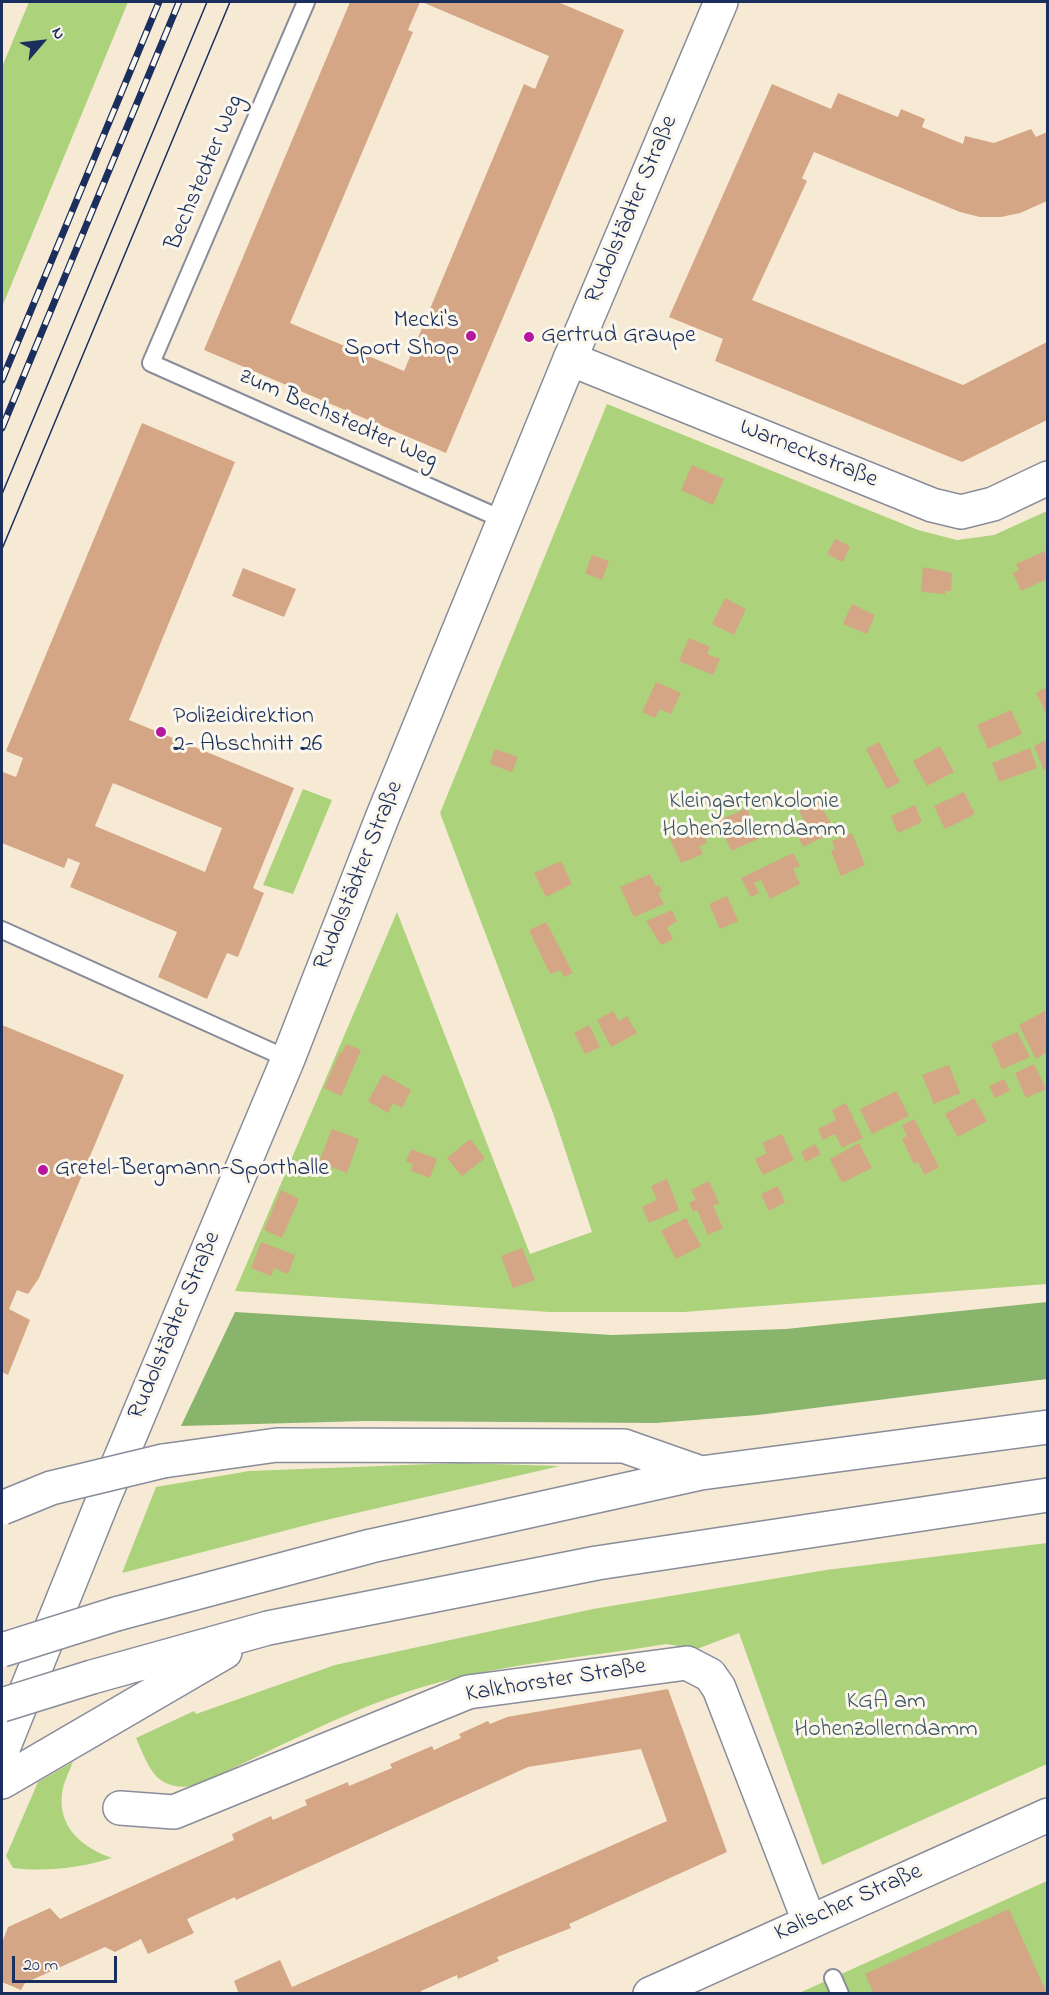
<!DOCTYPE html>
<html>
<head>
<meta charset="utf-8">
<style>
  body { margin:0 }
  #map { position:relative; width:1049px; height:1995px; overflow:hidden; background:#f7ead5; font-family:"Indie Flower",sans-serif }
  canvas { display:block }
  .frame { position:absolute; inset:0; border:3px solid #1b2f5e; pointer-events:none }
  .north { position:absolute; left:12px; top:12px; width:60px; height:60px; -webkit-text-stroke:4px #fbf7ec; paint-order:stroke; rotate:62deg; font-size:16px; font-weight:700; line-height:24px; text-align:center; color:#1b2f5e }
  .north::after { content:''; display:block; margin:auto; width:21px; height:27px; background:#1b2f5e; clip-path:polygon(50% 0,100% 100%,50% 72%,0 100%) }
  .scale { position:absolute; left:12px; top:1956px; width:105px; height:27px; box-sizing:border-box; border:3px solid #1b2f5e; border-top:0; padding-left:8px; font-size:18px; line-height:21px; white-space:nowrap; color:#1b2f5e; -webkit-text-stroke:4px #fbf7ec; paint-order:stroke }
</style>
</head>
<body>
<div id="map">
<canvas width="1049" height="1995"></canvas>
<div class="frame"></div>
<div class="north">N</div>
<div class="scale">20 m</div>
</div>
<script>
const ctx = document.querySelector('canvas').getContext('2d');
ctx.lineJoin = 'round';
function paint(path, color) { ctx.fillStyle = color; ctx.fill(path, 'evenodd'); }
function strokePath(path, color, width, dash) { ctx.strokeStyle = color; ctx.lineWidth = width; ctx.lineCap = dash ? 'butt' : 'round'; ctx.setLineDash(dash || []); ctx.stroke(path); }
function label(font, color, halo, rows, align = 'center') {
  ctx.font = font + ' "Indie Flower",sans-serif'; ctx.lineWidth = 6; ctx.setLineDash([]); ctx.textBaseline = 'middle'; ctx.strokeStyle = halo; ctx.fillStyle = color; for (const [text, x, y, turn = 0] of rows) {
    ctx.save(); ctx.translate(x, y); ctx.rotate((+turn || 0) * Math.PI / 180); ctx.textAlign = isNaN(turn) ? turn : align; if (halo) ctx.strokeText(text, 0, 0); ctx.fillText(text, 0, 0); ctx.restore();
  }
}
paint(new Path2D(`
  M 29,2 L 128,2 L 2,307 L 2,67 Z
  M 607,404 L 918,530 L 957,540 L 994,535 L 1047,511 L 1047,1284 L 684,1312 L 550,1312 L 235,1291 L 397,912 L 530,1254 L 592,1232 L 553,1113 L 440,813 Z
  M 303,789 L 332,800 L 293,894 L 263,885 Z
  M 459,1463 L 560,1466 L 326,1520 L 122,1573 L 156,1487 L 249,1471 Z
  M 1047,1543 L 1047,1764 L 822,1865 L 739,1633 L 697,1649 L 666,1644 C 583,1658 496,1664 416,1689 C 342,1712 266,1754 195,1786 C 155,1791 150,1769 136,1738 L 194,1711 L 196,1714 L 335,1665 L 593,1609 L 826,1570 Z
  M 73,1762 C 69,1772 63,1783 62,1794 C 58,1828 83,1848 112,1858 C 79,1868 48,1872 13,1868 L 6,1856 L 38,1782 Z
  M 1047,1881 L 1047,1993 L 797,1994 Z`), '#acd27c');
paint(new Path2D(`
  M 1047,1302 L 1047,1379 L 758,1415 L 656,1423 L 366,1421 L 181,1426 L 235,1312 L 612,1335 L 786,1329 Z`), '#89b46c');
paint(new Path2D(`
  M 350,2 L 420,2 L 408,30 L 413,32 L 290,323 L 404,371 L 524,84 L 535,89 L 549,56 L 422,2 L 558,2 L 624,30 L 446,453 L 204,350 Z
  M 772,84 L 831,109 L 838,93 L 898,117 L 901,109 L 925,119 L 922,127 L 963,144 L 965,136 L 994,143 L 1031,129 L 1036,137 L 1047,132 L 1047,201 L 1020,213 L 1001,217 L 980,217 L 960,212 L 814,152 L 802,178 L 807,181 L 752,300 L 963,385 L 1047,342 L 1047,420 L 962,462 L 715,361 L 723,339 L 669,317 Z
  M 142,423 L 235,462 L 129,720 L 294,788 L 253,888 L 264,893 L 238,957 L 227,953 L 207,999 L 158,977 L 177,932 L 70,887 L 80,863 L 68,858 L 64,868 L 2,843 L 2,775 L 3,772 L 16,777 L 23,758 L 6,751 ZM 113,783 L 222,828 L 205,872 L 95,826 Z
  M 692,465 L 724,479 L 713,505 L 681,490 Z
  M 835,539 L 850,546 L 843,562 L 827,554 Z
  M 1045,551 L 1047,579 L 1021,591 L 1013,573 L 1019,570 L 1016,564 Z
  M 592,555 L 609,561 L 602,580 L 585,573 Z
  M 923,567 L 952,573 L 951,591 L 945,591 L 945,594 L 921,592 Z
  M 243,568 L 296,589 L 284,617 L 232,596 Z
  M 725,598 L 746,609 L 734,635 L 712,624 Z
  M 852,604 L 875,615 L 867,634 L 843,624 Z
  M 689,638 L 710,647 L 707,654 L 720,659 L 713,675 L 679,661 Z
  M 656,682 L 681,693 L 671,714 L 660,709 L 655,718 L 642,712 Z
  M 1047,687 L 1047,715 L 1036,693 Z
  M 1011,710 L 1022,734 L 988,749 L 977,725 Z
  M 1047,740 L 1047,768 L 1044,770 L 1034,746 Z
  M 879,742 L 900,782 L 887,789 L 866,749 Z
  M 940,746 L 954,772 L 927,786 L 913,761 Z
  M 1030,748 L 1037,768 L 999,782 L 992,763 Z
  M 495,749 L 518,757 L 512,772 L 490,764 Z
  M 964,792 L 975,814 L 945,829 L 934,806 Z
  M 818,802 L 832,825 L 824,829 L 827,835 L 803,847 L 794,828 L 805,823 L 799,811 Z
  M 915,805 L 922,822 L 898,833 L 891,816 Z
  M 747,808 L 760,838 L 731,851 L 718,821 Z
  M 698,824 L 707,843 L 699,846 L 703,854 L 681,863 L 669,837 Z
  M 852,833 L 865,865 L 841,876 L 831,851 L 835,849 L 832,841 Z
  M 793,853 L 800,866 L 793,869 L 800,884 L 770,899 L 761,880 L 754,883 L 759,893 L 751,897 L 741,878 Z
  M 561,861 L 572,884 L 546,897 L 534,873 Z
  M 650,874 L 656,887 L 659,885 L 662,891 L 658,893 L 664,904 L 634,917 L 620,887 Z
  M 727,896 L 738,921 L 720,929 L 709,904 Z
  M 672,910 L 677,921 L 667,928 L 673,939 L 661,945 L 646,921 Z
  M 546,922 L 573,973 L 564,977 L 560,970 L 550,974 L 529,930 Z
  M 613,1011 L 619,1021 L 627,1016 L 637,1033 L 611,1047 L 597,1020 Z
  M 1045,1011 L 1047,1052 L 1036,1059 L 1019,1025 Z
  M 2,1025 L 124,1075 L 39,1278 L 28,1294 L 17,1290 L 9,1309 L 30,1320 L 8,1375 L 2,1372 Z
  M 589,1025 L 600,1047 L 585,1054 L 574,1033 Z
  M 1017,1032 L 1030,1057 L 1002,1069 L 991,1044 Z
  M 346,1044 L 361,1050 L 341,1096 L 324,1088 L 340,1052 L 342,1053 Z
  M 1034,1064 L 1046,1089 L 1026,1098 L 1015,1073 Z
  M 949,1065 L 960,1093 L 934,1104 L 922,1075 Z
  M 383,1074 L 411,1090 L 402,1108 L 393,1103 L 388,1113 L 368,1101 Z
  M 1004,1079 L 1010,1091 L 995,1098 L 989,1086 Z
  M 896,1091 L 909,1116 L 872,1134 L 860,1109 Z
  M 974,1098 L 987,1121 L 958,1137 L 945,1114 Z
  M 846,1103 L 863,1138 L 842,1148 L 835,1134 L 823,1140 L 818,1129 L 836,1120 L 832,1110 Z
  M 914,1119 L 939,1167 L 925,1175 L 918,1162 L 914,1164 L 902,1139 L 907,1136 L 902,1125 Z
  M 332,1129 L 359,1139 L 347,1173 L 319,1162 Z
  M 782,1134 L 794,1160 L 763,1175 L 755,1159 L 767,1153 L 762,1143 Z
  M 470,1139 L 485,1158 L 462,1176 L 447,1158 Z
  M 859,1143 L 872,1168 L 842,1183 L 830,1159 Z
  M 815,1144 L 821,1154 L 806,1162 L 801,1152 Z
  M 411,1149 L 437,1159 L 430,1178 L 411,1171 L 413,1164 L 406,1161 Z
  M 667,1179 L 679,1210 L 649,1223 L 642,1207 L 657,1200 L 651,1186 Z
  M 709,1181 L 719,1203 L 713,1206 L 723,1228 L 708,1235 L 697,1210 L 693,1212 L 689,1203 L 696,1200 L 691,1190 Z
  M 778,1186 L 785,1202 L 769,1211 L 761,1194 Z
  M 281,1190 L 299,1199 L 282,1238 L 264,1230 Z
  M 686,1218 L 701,1246 L 676,1259 L 661,1231 Z
  M 261,1242 L 295,1255 L 288,1274 L 274,1268 L 271,1276 L 251,1268 Z
  M 522,1248 L 535,1280 L 513,1288 L 501,1256 Z
  M 668,1689 L 727,1852 L 569,1924 L 571,1928 L 497,1957 L 499,1961 L 458,1979 L 457,1975 L 421,1991 L 422,1994 L 239,1994 L 234,1981 L 280,1960 L 292,1987 L 667,1821 L 641,1749 L 528,1767 L 236,1900 L 235,1897 L 187,1919 L 194,1933 L 148,1954 L 141,1939 L 115,1952 L 105,1947 L 25,1983 L 21,1990 L 2,1982 L 2,1943 L 8,1927 L 50,1908 L 60,1919 L 234,1840 L 232,1834 L 271,1816 L 273,1820 L 307,1805 L 305,1800 L 348,1782 L 349,1786 L 392,1768 L 390,1764 L 432,1746 L 434,1750 L 447,1744 L 461,1738 L 459,1734 L 488,1721 L 490,1724 L 507,1717 Z
  M 1009,1909 L 1047,1994 L 874,1994 L 865,1974 Z`), '#d4a685');
const service = new Path2D(`
  M 306,2 L 151,363 L 506,521
  M 2,930 L 288,1059
  M 833,1978 L 840,1994`);
const minor = new Path2D(`
  M 570,359 L 932,505 L 961,512 L 993,504 L 1048,478
  M 120,1808 L 174,1812 L 468,1692 L 687,1663 L 710,1675 L 719,1688 L 809,1921
  M 650,1994 L 1048,1815`);
const tertiary = new Path2D(`
  M 2,1751 L 103,1500 L 288,1059 L 382,818 L 570,359 L 721,2`);
const motorway = new Path2D(`
  M 163,1461 L 277,1445 L 624,1446 L 701,1473
  M 116,1614 L 371,1546 L 701,1473 L 1048,1427
  M 92,1677 L 268,1628 L 597,1563 L 1048,1495
  M 2,1782 L 225,1652`);
strokePath(service, '#898c9a', 20);
strokePath(minor, '#898c9a', 36);
strokePath(tertiary, '#898c9a', 36);
strokePath(motorway, '#898c9a', 36);
strokePath(service, '#fff', 16);
strokePath(minor, '#fff', 33);
strokePath(tertiary, '#fff', 33);
strokePath(motorway, '#fff', 33);
strokePath(new Path2D(`
  M 2,494 L 207,2
  M 2,549 L 230,2`), '#1b2f5e', 1.5);
const rail = new Path2D(`
  M 2,380 L 159,2
  M 2,428 L 179,2`);
strokePath(rail, '#1b2f5e', 7);
strokePath(rail, '#fbf7ec', 4.5, [14]);
const motorwayBridge = new Path2D(`
  M 2,1508 L 51,1488 L 163,1461
  M 2,1650 L 116,1614
  M 2,1705 L 92,1677`);
strokePath(motorwayBridge, '#898c9a', 36, []);
strokePath(motorwayBridge, '#fff', 33);
for (const [x, y, r, color] of [
  [471,336,6,"#b5179e"],
  [529,337,6,"#b5179e"],
  [161,732,6,"#b5179e"],
  [43,1170,6,"#b5179e"]
]) { const dot = new Path2D(); dot.arc(x, y, r, 0, 2 * Math.PI); ctx.fillStyle = color; ctx.fill(dot); strokePath(dot, '#fbf7ec', 2); }
label('24px', '#1b2f5e', '#fbf7ec', [
  ["Bechstedter Weg",206,173,-67],
  ["Rudolstädter Straße",633,210,-67],
  ["zum Bechstedter Weg",338,420,24],
  ["Warneckstraße",808,455,22],
  ["Rudolstädter Straße",360,876,-68],
  ["Rudolstädter Straße",176,1326,-67],
  ["Kalkhorster Straße",556,1682,-9],
  ["Kalischer Straße",849,1904,-24]
]);
label('24px', '#1b2f5e', '#fbf7ec', [
  ["Mecki's",459,322,"right"],
  ["Sport Shop",459,350,"right"],
  ["Gertrud Graupe",541,337],
  ["Polizeidirektion",173,718],
  ["2- Abschnitt 26",173,746],
  ["Gretel-Bergmann-Sporthalle",55,1170]
], 'left');
label('24px', '#3f5866', '#fbf7ec', [
  ["Kleingartenkolonie",754,803],
  ["Hohenzollerndamm",754,831],
  ["KGA am",886,1703],
  ["Hohenzollerndamm",886,1731]
]);
</script>
</body>
</html>
